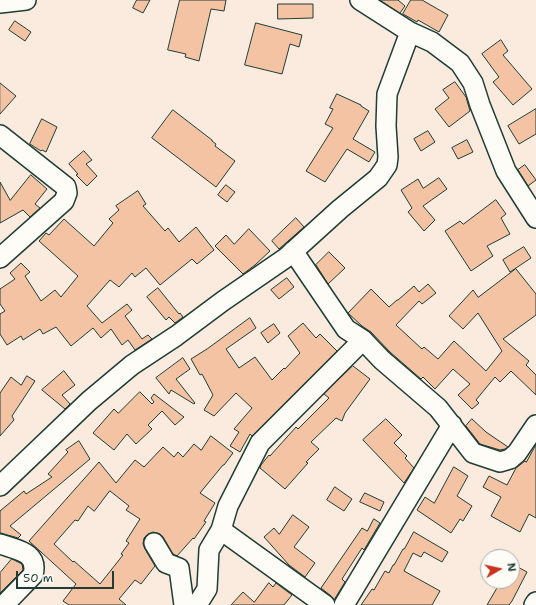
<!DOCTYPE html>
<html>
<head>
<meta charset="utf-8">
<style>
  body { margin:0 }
  #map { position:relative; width:536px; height:605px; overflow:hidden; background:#faebde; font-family:"Shantell Sans",sans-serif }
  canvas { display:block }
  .north { position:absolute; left:480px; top:549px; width:40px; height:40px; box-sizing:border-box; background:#fdfcf7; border:1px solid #a4b0a9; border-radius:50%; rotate:81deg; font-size:11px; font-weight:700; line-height:16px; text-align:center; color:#1f3d34 }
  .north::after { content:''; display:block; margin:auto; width:14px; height:18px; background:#c8321e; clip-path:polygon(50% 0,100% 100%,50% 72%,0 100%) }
  .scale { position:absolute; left:16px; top:571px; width:98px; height:18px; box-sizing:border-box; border:2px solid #1f3d34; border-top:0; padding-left:5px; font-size:12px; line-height:14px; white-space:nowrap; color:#1f3d34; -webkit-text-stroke:3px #fdfcf7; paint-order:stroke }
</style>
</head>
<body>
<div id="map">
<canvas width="536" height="605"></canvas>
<div class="north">N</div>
<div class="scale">50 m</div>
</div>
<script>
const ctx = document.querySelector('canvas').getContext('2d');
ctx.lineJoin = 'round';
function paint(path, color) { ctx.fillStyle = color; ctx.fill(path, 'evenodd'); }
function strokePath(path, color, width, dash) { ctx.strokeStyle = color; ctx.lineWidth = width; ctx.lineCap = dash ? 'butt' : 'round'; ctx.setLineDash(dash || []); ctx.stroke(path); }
const building = new Path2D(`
  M 137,0 L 150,0 L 143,13 L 133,8 Z
  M 180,0 L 226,0 L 224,11 L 211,9 L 199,61 L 185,57 L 186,54 L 168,50 Z
  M 380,0 L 398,0 L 405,6 L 400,13 Z
  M 411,0 L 422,0 L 448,15 L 439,32 L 418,20 L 417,22 L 403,14 Z
  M 278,4 L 313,4 L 313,18 L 278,19 Z
  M 15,21 L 31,32 L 25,41 L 9,30 Z
  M 256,23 L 302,35 L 299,47 L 290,44 L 282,74 L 245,65 Z
  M 501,40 L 508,51 L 503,55 L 532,89 L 513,105 L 493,82 L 499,77 L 482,54 Z
  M 455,82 L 466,97 L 470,111 L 449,127 L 435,109 L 449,98 L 443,90 Z
  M 0,83 L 16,96 L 0,114 Z
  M 337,94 L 361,105 L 361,106 L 369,111 L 353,139 L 375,152 L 369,162 L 347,149 L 325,182 L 306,171 L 333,128 L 325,124 L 333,109 L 330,108 Z
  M 536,109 L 536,134 L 519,144 L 508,126 Z
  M 173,110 L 212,140 L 212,141 L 216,144 L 215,146 L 235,161 L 216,187 L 152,138 Z
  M 42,119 L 57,127 L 46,152 L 42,150 L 41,151 L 30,144 Z
  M 428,131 L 435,142 L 421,151 L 414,139 Z
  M 467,140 L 473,152 L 458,159 L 452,148 Z
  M 84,151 L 92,160 L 86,164 L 97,176 L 87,186 L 76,175 L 78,174 L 69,164 Z
  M 525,165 L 536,180 L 528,186 L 518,170 Z
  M 31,175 L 47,189 L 35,204 L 40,208 L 30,217 L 23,210 L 0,223 L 0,182 L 10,200 Z
  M 439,178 L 447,189 L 423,206 L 435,220 L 424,231 L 408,212 L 412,208 L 401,190 L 418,179 L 423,188 Z
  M 226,185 L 235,192 L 227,202 L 218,195 Z
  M 138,191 L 146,204 L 143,206 L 165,231 L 168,228 L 179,242 L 196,227 L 214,250 L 197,264 L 192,259 L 160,285 L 146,268 L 135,277 L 132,273 L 119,287 L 110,280 L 87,306 L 102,323 L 127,304 L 132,310 L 125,316 L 142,339 L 148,335 L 152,339 L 135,350 L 128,340 L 122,345 L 111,329 L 101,338 L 93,328 L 71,346 L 56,327 L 43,334 L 40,329 L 23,340 L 21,336 L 7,345 L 0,334 L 0,314 L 5,311 L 0,304 L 0,289 L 15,279 L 10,273 L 21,263 L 30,272 L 25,276 L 41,301 L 55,290 L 61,297 L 78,276 L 39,241 L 46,233 L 49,235 L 64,219 L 94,246 L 113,223 L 109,219 L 119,210 L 116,206 Z
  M 496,200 L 506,214 L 501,218 L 510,234 L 487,246 L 493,256 L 471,271 L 445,231 L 460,221 L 463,224 Z
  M 296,218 L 304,227 L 279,249 L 272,241 Z
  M 249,229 L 270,251 L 255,265 L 243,274 L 215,246 L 226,235 L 234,244 Z
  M 524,247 L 531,258 L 510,272 L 503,260 Z
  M 329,252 L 345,268 L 328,284 L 316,265 Z
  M 516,269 L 536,294 L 536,315 L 503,339 L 529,361 L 526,365 L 536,375 L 536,395 L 511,371 L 500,382 L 495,377 L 476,400 L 479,403 L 472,409 L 458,395 L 470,384 L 453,369 L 435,389 L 423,377 L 421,379 L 390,352 L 371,332 L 362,326 L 348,313 L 371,289 L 389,307 L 397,300 L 398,300 L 414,286 L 419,292 L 428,284 L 436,293 L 422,304 L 419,301 L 396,325 L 422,349 L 424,347 L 438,359 L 454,341 L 486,371 L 502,351 L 478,313 L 463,329 L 449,316 L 473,290 L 478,297 Z
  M 287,278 L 294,287 L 279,299 L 271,290 Z
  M 158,288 L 179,314 L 180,313 L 183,317 L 175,323 L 169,317 L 166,320 L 147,297 Z
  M 250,318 L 256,328 L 226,349 L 239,368 L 255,357 L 272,380 L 284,368 L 285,369 L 300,353 L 288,336 L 303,323 L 316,338 L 320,334 L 337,351 L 252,436 L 250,434 L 240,452 L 230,446 L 239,432 L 234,429 L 252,408 L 236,393 L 214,416 L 204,410 L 213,395 L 202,374 L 200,375 L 191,359 L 207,349 Z
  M 274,324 L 280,333 L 268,343 L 261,333 Z
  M 183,358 L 190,369 L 176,379 L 195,403 L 194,404 L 171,390 L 169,394 L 156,378 Z
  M 353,366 L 370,379 L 345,413 L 342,421 L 336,418 L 311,442 L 319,449 L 306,462 L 308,463 L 285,489 L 260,468 L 261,465 L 269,455 L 270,456 L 296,427 L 298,429 L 329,398 L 324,394 Z
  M 64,371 L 75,385 L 62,395 L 70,404 L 65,409 L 42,390 Z
  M 27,376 L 35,381 L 12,416 L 14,420 L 0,436 L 0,393 L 11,377 L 21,385 Z
  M 140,392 L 152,404 L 154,402 L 151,398 L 154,394 L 184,417 L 175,425 L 162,411 L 148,425 L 152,429 L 136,444 L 127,434 L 114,450 L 93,433 L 114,409 L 118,413 Z
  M 386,419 L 402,435 L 394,443 L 407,456 L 405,458 L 414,468 L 404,483 L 363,440 Z
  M 472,419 L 486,432 L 508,447 L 505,449 L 500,450 L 480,444 L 466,426 Z
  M 211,436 L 233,453 L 224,465 L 223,465 L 200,493 L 215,503 L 204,521 L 206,522 L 194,539 L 193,538 L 177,556 L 173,554 L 163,537 L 160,534 L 153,532 L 148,534 L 144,538 L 143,544 L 145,549 L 155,566 L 141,584 L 135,580 L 119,599 L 126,605 L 69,605 L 63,601 L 76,584 L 29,541 L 99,462 L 116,483 L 135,460 L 144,467 L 163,447 L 174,457 L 178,452 L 183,457 L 194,444 L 201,450 ZM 110,491 L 129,506 L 126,510 L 140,519 L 126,541 L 129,543 L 121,554 L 123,555 L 100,584 L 74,561 L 73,562 L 54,544 L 75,520 L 78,521 L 88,506 L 94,511 Z
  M 79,441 L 90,459 L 10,526 L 21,535 L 18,538 L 1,533 L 0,533 L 0,511 L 24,491 L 26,494 L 52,477 L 48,474 L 68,452 L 66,450 Z
  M 536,445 L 536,518 L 529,514 L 520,532 L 491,516 L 501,497 L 483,487 L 489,476 L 507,485 L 516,468 L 525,461 L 526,462 Z
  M 454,467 L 468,476 L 457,496 L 472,506 L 463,521 L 460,519 L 451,533 L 417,510 L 425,497 L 434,503 Z
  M 335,487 L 352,499 L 344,511 L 327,500 Z
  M 365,493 L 384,502 L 380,511 L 360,502 Z
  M 293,515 L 309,527 L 294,547 L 315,563 L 305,577 L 289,565 L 264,537 L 274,528 L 279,534 Z
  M 374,519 L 380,523 L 364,550 L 362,548 L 342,579 L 345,582 L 334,600 L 331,596 L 321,588 L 362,528 L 367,531 Z
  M 414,532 L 448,552 L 442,562 L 424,552 L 421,557 L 413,553 L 404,571 L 440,591 L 432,605 L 361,605 L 372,589 L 374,590 L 385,571 L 389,573 L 393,565 L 394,565 L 403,549 L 404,549 Z
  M 12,559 L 22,564 L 23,570 L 0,593 L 0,573 Z
  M 512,564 L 527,572 L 512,601 L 509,605 L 487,605 L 501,581 L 512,581 Z
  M 269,583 L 273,587 L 276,583 L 292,595 L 284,605 L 231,605 L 243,592 L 254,602 Z`);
paint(building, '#f4c3a4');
strokePath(building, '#1f3d34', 1);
const minor = new Path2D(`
  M 360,0 L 410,32 L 432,42 L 460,63 L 473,83 L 480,105 L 506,171 L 536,218
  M 0,3 L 26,0
  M 0,135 L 66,187 L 67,193 L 64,201 L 0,258
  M 293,251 L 346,329 L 363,340 L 382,360 L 438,408 L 473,453 L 500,462 L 510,459 L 517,453 L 536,425
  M 0,486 L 89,401 L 132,365 L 176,336 L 223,301 L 287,257 L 340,209 L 378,178 L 387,165 L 388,157 L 386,126 L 387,94 L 410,32
  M 221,530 L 325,605
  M 154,543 L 166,563 L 179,568 L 184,605
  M 0,544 C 17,550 39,552 33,575 L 4,605
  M 197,605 L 207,589 L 209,550 L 221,530 L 228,506 L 260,443 L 363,340
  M 344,605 L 452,425
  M 534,605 L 536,602`);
strokePath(minor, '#1f3d34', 22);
strokePath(minor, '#fdfcf7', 19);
</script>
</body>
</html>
